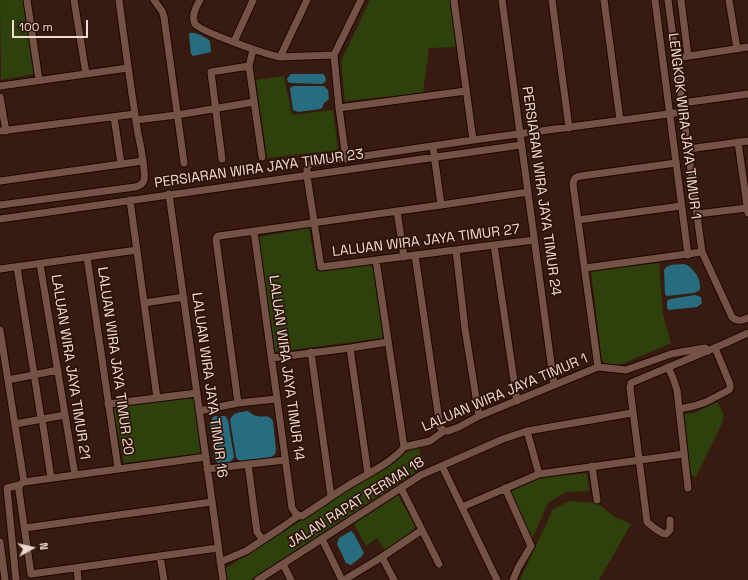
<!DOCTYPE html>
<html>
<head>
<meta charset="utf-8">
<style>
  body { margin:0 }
  #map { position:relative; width:748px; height:580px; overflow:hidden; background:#381b10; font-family:"Space Grotesk",sans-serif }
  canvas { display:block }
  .north { position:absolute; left:12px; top:528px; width:40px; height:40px; -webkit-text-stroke:3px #2d1207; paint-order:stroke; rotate:82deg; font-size:11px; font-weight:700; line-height:16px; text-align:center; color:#eedad2 }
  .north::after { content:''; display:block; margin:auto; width:14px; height:18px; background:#eedad2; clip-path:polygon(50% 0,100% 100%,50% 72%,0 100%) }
  .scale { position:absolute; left:12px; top:20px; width:76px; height:18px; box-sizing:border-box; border:2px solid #eedad2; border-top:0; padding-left:5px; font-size:12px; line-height:14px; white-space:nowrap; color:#eedad2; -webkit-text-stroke:3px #2d1207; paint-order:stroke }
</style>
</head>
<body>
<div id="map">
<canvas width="748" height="580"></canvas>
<div class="north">N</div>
<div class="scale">100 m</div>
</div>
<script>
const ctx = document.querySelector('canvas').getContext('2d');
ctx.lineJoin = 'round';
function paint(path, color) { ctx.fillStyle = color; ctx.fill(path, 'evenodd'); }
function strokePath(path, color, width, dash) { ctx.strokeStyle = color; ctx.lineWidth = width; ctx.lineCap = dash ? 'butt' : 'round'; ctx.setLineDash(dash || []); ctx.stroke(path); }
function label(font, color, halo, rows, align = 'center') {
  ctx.font = font + ' "Space Grotesk",sans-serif'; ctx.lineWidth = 3.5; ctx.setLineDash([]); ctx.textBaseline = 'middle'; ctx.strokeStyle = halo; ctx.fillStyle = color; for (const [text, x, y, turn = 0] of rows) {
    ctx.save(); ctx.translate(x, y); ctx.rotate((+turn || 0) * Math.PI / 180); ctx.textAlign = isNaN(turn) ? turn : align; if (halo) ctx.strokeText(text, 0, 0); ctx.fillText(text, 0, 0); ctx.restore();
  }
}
paint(new Path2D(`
  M 0,0 L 25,0 L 34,74 L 1,80 Z
  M 370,0 L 453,0 L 457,47 L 429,48 L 423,93 L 345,101 L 341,61 Z
  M 284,76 L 292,115 L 333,110 L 338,150 L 267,158 L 256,80 Z
  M 309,228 L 316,271 L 372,265 L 384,338 L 275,352 L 259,237 Z
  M 659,263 L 663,315 L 671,343 L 615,367 L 608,367 L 602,361 L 591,271 Z
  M 195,396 L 202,453 L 124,463 L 113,408 Z
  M 717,402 L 723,413 L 723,421 L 696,477 L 691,475 L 683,414 L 694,413 Z
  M 418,445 L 424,467 L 250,580 L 228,580 L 226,568 Z
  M 587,473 L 589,491 L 566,492 L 548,503 L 532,539 L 511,491 L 539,478 Z
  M 398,495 L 415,526 L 412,534 L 385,550 L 377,538 L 366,546 L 354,524 Z
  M 570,501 L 597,503 L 615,517 L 631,524 L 599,580 L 520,580 L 553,509 Z`), '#2e400b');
paint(new Path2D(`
  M 190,33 C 197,32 204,37 210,41 L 211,52 L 193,56 L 191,54 L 189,35 Z
  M 291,74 L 323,74 L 325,76 L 326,81 L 322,84 L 291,83 L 288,82 L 287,79 Z
  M 294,86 L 324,86 L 328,90 L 329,99 L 324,103 L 322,108 L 320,109 L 298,112 L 296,111 L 293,110 L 290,89 L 291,87 Z
  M 684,264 C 690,265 697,274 699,280 C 700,283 700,287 700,290 L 694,293 L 667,296 L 665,294 L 664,270 C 668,263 676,265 684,264 Z
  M 695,295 L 701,297 L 702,303 L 697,307 L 669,310 L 667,308 L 667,301 L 670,299 Z
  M 248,411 C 251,413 254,416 257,416 C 264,418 267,413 273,421 L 276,450 L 275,454 L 271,458 L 242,461 L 238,460 L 236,457 L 230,420 C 234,411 239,413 248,411 Z
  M 215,416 L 225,416 L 228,420 L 234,457 C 231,463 226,464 220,465 L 214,459 L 210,423 L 213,417 Z
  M 351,531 L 354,534 L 364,553 L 361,557 L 351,565 L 346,563 L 337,544 L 339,538 Z`), '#276d7f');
const minor = new Path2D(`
  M 27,0 L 39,80
  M 74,0 L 86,74
  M 154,0 L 162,11 L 164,17 L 184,163
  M 200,0 C 196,7 191,16 195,24 C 201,32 268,55 280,57 L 334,55
  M 454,0 L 473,140
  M 502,0 L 554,385
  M 552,0 L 569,128
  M 604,0 L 620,120
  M 655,0 L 688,255
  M 668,0 L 702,252 L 732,317 C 737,322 742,321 748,318
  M 681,0 L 688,56
  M 729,0 L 737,49
  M 234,42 L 253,0
  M 253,50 L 249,66 L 262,157
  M 280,57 L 307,0
  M 676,58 L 748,47
  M 0,86 L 128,68
  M 0,97 L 6,131
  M 682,103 L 748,94
  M 339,108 L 466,91
  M 114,117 L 121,164
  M 136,120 L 177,115 L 254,102
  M 0,131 L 135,114
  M 738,142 L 748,213
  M 433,147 L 441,205
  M 688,149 L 748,141
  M 222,159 L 211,72 L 249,66
  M 346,159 L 339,108 L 334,55 L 361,0
  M 0,181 L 143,161
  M 169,194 L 223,580
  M 130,200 L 157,398
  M 0,205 L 135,187 C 139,186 143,184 144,180 C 146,174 140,142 138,134 C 131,90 125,45 119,0
  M 397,211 L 404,257
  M 697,214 L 747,208
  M 0,219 L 521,145
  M 578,220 L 681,206
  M 254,231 L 292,508 C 295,513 296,515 302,516 C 318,506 333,495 349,485 C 365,475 393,462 404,447 L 376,260
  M 534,240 L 321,267 L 307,176 L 307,168 L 310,164 L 473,140 L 683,112
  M 494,245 L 517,401
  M 456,250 L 465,329 L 479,416
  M 415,255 L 440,427 L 444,431
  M 87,257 L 118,468
  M 40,264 L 75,475
  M 17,267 L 41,418
  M 585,268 L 702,252
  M 0,269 L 137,250
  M 144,303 L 184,297
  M 0,330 L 24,482 L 19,485 L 19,491 L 31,574 L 218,548
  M 350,348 L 368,474
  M 311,352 L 331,496
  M 272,358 L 350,348 L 388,342
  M 598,367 L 573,184 C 574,178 575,177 581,176 L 676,163
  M 668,367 L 673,378 L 677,390 L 688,488
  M 8,380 L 58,370
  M 238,403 L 216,239 L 217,237 L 219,236 L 441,205 L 528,192
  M 108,404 L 197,393
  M 679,409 L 694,406 L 706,402 L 729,390 L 730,388 L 730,384 L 715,348
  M 199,411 L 238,403 L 276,399
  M 15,424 L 65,415
  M 43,425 L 51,478
  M 527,431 L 539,474
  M 404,447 L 430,441 L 444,431 L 448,431 L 459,427 L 479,416 L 598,367 L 626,370 L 671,354 L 681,352 L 705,348 L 708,351
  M 248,464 L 257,532 L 263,540
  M 442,466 L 497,580
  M 592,466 L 597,500
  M 207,469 L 285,460
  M 24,482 L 206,457
  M 401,488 L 439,564
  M 505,488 L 531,546 L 518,568 L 513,580
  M 462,507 L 539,474 L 684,454
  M 670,520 L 670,530 L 666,534 C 659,533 653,527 647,522 L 630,388 L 631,383 L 726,343 L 748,333
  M 25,528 L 212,502
  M 322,539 L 342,580
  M 0,542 L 5,580
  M 160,556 L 164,580
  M 382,557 L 394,580
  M 220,562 L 246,551 L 281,528 L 298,516
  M 283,564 L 291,580
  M 77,568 L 78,580
  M 16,580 L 7,488 L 19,485
  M 258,580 L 421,475 L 503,439 L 527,431 L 632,413
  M 344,580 L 382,557 L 422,530`);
strokePath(minor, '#1e0500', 9);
strokePath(minor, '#745346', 7);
label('14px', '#eedad2', '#2d1207', [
  ["LENGKOK WIRA JAYA TIMUR 1",684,126,83],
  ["PERSIARAN WIRA JAYA TIMUR 23",259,169,-8],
  ["PERSIARAN WIRA JAYA TIMUR 24",541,191,82],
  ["LALUAN WIRA JAYA TIMUR 27",426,241,-7],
  ["LALUAN WIRA JAYA TIMUR 20",115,361,82],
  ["LALUAN WIRA JAYA TIMUR 21",70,367,81],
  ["LALUAN WIRA JAYA TIMUR 14",286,368,82],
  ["LALUAN WIRA JAYA TIMUR 16",209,385,82],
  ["LALUAN WIRA JAYA TIMUR 1",505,393,-23],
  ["JALAN RAPAT PERMAI 18",356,503,-32]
]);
</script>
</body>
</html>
